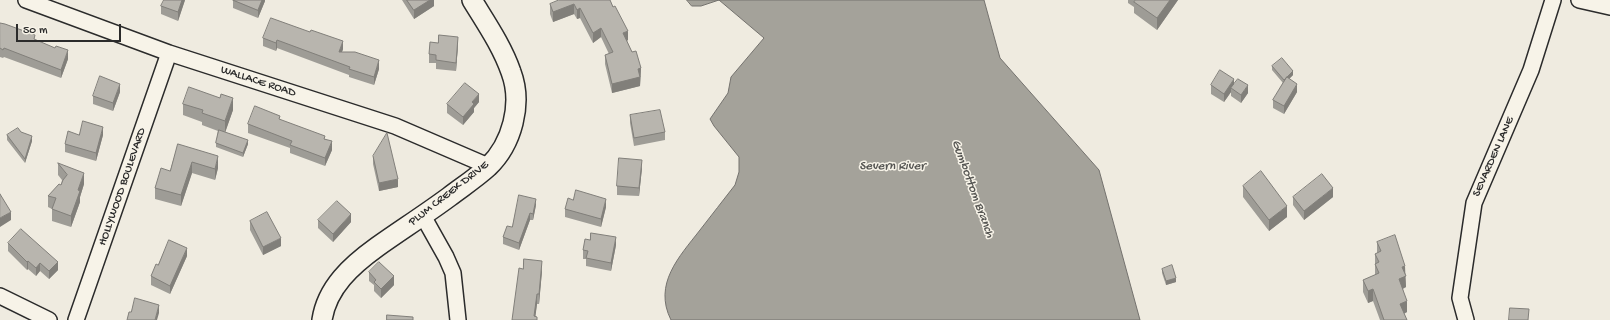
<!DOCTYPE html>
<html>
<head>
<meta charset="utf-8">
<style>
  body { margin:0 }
  #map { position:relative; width:1610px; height:320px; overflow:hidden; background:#efebe0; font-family:"Gochi Hand",sans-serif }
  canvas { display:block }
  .scale { position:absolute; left:16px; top:24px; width:105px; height:18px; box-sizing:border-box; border:2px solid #2b2b2b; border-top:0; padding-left:5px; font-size:12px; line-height:14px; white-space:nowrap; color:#2b2b2b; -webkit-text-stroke:3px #f7f3e8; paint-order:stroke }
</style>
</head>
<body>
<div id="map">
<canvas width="1610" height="320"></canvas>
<div class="scale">50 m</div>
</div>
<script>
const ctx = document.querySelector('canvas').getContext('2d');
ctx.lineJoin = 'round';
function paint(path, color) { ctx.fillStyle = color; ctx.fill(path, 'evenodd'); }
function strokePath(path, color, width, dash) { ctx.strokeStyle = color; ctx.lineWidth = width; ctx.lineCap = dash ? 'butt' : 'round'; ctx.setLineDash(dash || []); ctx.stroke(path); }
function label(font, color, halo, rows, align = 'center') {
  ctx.font = font + ' "Gochi Hand",sans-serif'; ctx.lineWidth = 3; ctx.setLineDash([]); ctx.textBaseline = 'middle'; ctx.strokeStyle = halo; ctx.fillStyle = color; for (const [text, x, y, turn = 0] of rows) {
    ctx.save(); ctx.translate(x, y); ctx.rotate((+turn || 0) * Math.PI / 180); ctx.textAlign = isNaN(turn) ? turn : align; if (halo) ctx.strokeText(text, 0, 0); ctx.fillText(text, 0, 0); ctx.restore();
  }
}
const water = new Path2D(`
  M 687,0 L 984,0 L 1000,58 L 1099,170 L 1140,320 L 671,320 C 653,284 679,257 700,230 C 712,215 723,200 735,185 L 739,172 L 739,157 L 714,126 L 710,119 L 728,93 L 731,77 L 764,38 L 719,0 L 701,6 L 692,6 Z`);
paint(water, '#a4a29a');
strokePath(water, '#74726e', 1);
const minor = new Path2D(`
  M 26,0 L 169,53 L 395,126 L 488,166
  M 1579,0 L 1610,7
  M 423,216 L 446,257 L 453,273 L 458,320
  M 0,296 L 49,320
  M 76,320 L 169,53
  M 1466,320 L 1460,298 L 1474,203 L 1531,70 L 1553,0`);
const tertiary = new Path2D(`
  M 322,320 C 327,287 352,265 377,247 C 401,230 426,214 449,197 C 462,187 476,178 488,167 C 512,144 523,104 511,72 C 502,46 486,23 472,0`);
strokePath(minor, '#2b2b2b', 18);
strokePath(tertiary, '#2b2b2b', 22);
strokePath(minor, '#f7f3e8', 15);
strokePath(tertiary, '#f7f3e8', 19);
paint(new Path2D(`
  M 185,0 L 178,21 L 161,14 L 161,6 Z
  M 233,0 L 265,0 L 265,1 L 258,18 L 233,8 Z
  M 402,0 L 434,0 L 434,6 L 414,19 Z
  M 610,0 L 628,40 L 627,41 L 632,52 L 641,68 L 640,86 L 612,93 L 605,64 L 605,55 L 609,54 L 601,37 L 593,43 L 580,18 L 577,19 L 574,14 L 553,22 L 550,14 L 550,4 Z
  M 1128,0 L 1178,0 L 1157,30 L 1134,13 L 1134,7 L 1128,3 Z
  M 0,23 L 35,40 L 68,59 L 61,78 L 4,57 L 3,58 L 0,57 Z
  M 263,38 L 343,49 L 342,52 L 379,69 L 374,85 L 349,77 L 349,75 L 277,48 L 276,51 L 263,46 Z
  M 458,45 L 456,71 L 436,69 L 436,63 L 429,63 L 429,54 Z
  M 1272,66 L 1293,75 L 1289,79 L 1297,92 L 1284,114 L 1273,108 L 1273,100 L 1283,83 L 1272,70 Z
  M 1234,84 L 1248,93 L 1241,103 L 1231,96 L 1231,92 L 1224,102 L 1211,94 L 1211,85 Z
  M 120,92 L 113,111 L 93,104 L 93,96 Z
  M 220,98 L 233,110 L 225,132 L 248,144 L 243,157 L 216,147 L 216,143 L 218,131 L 202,125 L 202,122 L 183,115 L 183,104 Z
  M 479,102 L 474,108 L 474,112 L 463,125 L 447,113 L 447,104 Z
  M 630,115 L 665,132 L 665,140 L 634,146 L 630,123 Z
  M 280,120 L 325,139 L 332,150 L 325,166 L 290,153 L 290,148 L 248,133 L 248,124 Z
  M 21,132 L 32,141 L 25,163 L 7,140 L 7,135 Z
  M 103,135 L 96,161 L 65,152 L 65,144 Z
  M 178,144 L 218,168 L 215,180 L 192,173 L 181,206 L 155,199 L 155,188 L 170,171 Z
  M 373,156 L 398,187 L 379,191 L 373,164 Z
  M 58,163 L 84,184 L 80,197 L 80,202 L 71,227 L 52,221 L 52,209 L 48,207 L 48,196 L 61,185 L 62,180 L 58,175 Z
  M 642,168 L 639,196 L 617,195 L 617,186 Z
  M 1243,186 L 1287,217 L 1269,231 L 1243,197 Z
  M 1293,197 L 1333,197 L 1304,220 L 1293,205 Z
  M 573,200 L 606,207 L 601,227 L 565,217 L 565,209 Z
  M 536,205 L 533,220 L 530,220 L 519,250 L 503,244 L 503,237 Z
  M 318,220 L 351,222 L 333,242 L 318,228 Z
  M 250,221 L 281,246 L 263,255 L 250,230 Z
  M 1377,242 L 1405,274 L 1406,287 L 1403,289 L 1407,312 L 1404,314 L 1407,320 L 1380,320 L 1373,301 L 1368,303 L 1363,292 L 1363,280 L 1375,275 L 1375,254 L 1377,253 Z
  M 8,243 L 58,270 L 49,279 L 40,271 L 36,276 L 28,269 L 27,270 L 8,251 Z
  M 616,245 L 611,271 L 586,266 L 586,259 L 583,259 L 583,250 Z
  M 187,256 L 170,294 L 151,285 L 151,276 L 158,265 Z
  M 1162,269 L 1176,282 L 1166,285 L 1162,273 Z
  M 542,271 L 539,304 L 537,304 L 535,317 L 537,320 L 512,320 Z
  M 369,272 L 394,285 L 381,298 L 374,291 L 374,285 L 369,281 Z`), '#9e9c96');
paint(new Path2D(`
  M 182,0 L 185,0 L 178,21 L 178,12 Z
  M 262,0 L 265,0 L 265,1 L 258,18 L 258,10 Z
  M 430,0 L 434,0 L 434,6 L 414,19 L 414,10 Z
  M 1170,0 L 1178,0 L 1157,30 L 1157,18 Z
  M 574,4 L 574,14 L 553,22 L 553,12 Z
  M 580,8 L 580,18 L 577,19 L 577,10 Z
  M 601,28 L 601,37 L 593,43 L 593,33 Z
  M 628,31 L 628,40 L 623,42 L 623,33 Z
  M 458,37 L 458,45 L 456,71 L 456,63 Z
  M 277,40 L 277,48 L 276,51 L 276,43 Z
  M 343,41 L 343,49 L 339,60 L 339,52 Z
  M 68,50 L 68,59 L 61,78 L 61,70 Z
  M 379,60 L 379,69 L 374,85 L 374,77 Z
  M 641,68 L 640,86 L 612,93 L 612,84 L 638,69 Z
  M 1293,71 L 1293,75 L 1284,84 L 1284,80 Z
  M 1234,79 L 1234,87 L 1231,88 L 1231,92 L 1224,102 L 1224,94 Z
  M 120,84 L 120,92 L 113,111 L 113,103 Z
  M 1297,84 L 1297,92 L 1284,114 L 1284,106 Z
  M 1248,85 L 1248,93 L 1241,103 L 1241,95 Z
  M 479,94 L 479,102 L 474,108 L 474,112 L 463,125 L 463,117 L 472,102 Z
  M 233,98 L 233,110 L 225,133 L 225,121 Z
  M 103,127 L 103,135 L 96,161 L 96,153 Z
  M 32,136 L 32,141 L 25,163 L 25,159 Z
  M 248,140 L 248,144 L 243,157 L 243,153 Z
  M 332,141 L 332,150 L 325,166 L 325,158 Z
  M 218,156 L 218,168 L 215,180 L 215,169 Z
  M 642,160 L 642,168 L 639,196 L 639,188 Z
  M 192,162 L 192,173 L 181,206 L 181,195 Z
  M 84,173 L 84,184 L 80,197 L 80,202 L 71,227 L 71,216 L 78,190 Z
  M 398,179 L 398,187 L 379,191 L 379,183 Z
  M 1333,188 L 1333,197 L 1304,220 L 1304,211 Z
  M 536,199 L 536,205 L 533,220 L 533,214 Z
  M 606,199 L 606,207 L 601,227 L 601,219 Z
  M 1287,206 L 1287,217 L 1269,231 L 1269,220 Z
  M 11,212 L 11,220 L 0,227 L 0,218 Z
  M 530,213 L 530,220 L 519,250 L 519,243 Z
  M 351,214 L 351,222 L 333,242 L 333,234 Z
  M 616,237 L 616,245 L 611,271 L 611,263 Z
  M 281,238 L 281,246 L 263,255 L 263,247 Z
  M 187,248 L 187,256 L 170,294 L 170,286 Z
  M 28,261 L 28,269 L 27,270 L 27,262 Z
  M 542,261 L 542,271 L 539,304 L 539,294 Z
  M 58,262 L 58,270 L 49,279 L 49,271 Z
  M 40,263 L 40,271 L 36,276 L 36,268 Z
  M 1405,266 L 1406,287 L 1399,290 L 1399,279 L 1402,267 Z
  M 394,276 L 394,285 L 381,298 L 381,289 Z
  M 1176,278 L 1176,282 L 1166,285 L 1166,281 Z
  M 1373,289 L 1373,301 L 1368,303 L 1368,291 Z
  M 537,294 L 537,304 L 535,320 L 534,316 Z
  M 1407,301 L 1407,312 L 1400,315 L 1400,304 Z
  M 159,305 L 159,313 L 157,320 L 155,320 Z`), '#817f7a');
const building = new Path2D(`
  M 164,0 L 182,0 L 178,12 L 161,6 Z
  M 233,0 L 262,0 L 258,10 Z
  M 407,0 L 430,0 L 414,10 Z
  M 559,0 L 610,0 L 613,7 L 615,6 L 628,31 L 623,33 L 632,52 L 636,51 L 641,68 L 638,69 L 640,77 L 612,84 L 605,55 L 613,52 L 601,28 L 593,33 L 580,8 L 577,10 L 574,4 L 553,12 L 550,4 Z
  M 1136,0 L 1170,0 L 1157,18 L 1134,2 Z
  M 271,18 L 310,32 L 311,30 L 343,41 L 339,52 L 355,52 L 379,60 L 374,77 L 349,69 L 350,67 L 277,40 L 276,43 L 263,38 Z
  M 0,23 L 5,24 L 35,35 L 34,39 L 55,48 L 56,46 L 68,50 L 61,70 L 4,48 L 3,50 L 0,48 Z
  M 439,35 L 458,37 L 456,63 L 436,60 L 436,55 L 429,54 L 430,42 L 438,43 Z
  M 1282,58 L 1293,71 L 1284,80 L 1272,66 Z
  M 1220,70 L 1234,79 L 1224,94 L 1211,85 Z
  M 100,76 L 120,84 L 113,103 L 93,96 Z
  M 1287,77 L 1297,84 L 1284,106 L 1273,100 Z
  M 1238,79 L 1248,85 L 1241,95 L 1231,88 Z
  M 465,83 L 479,94 L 472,102 L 474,104 L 463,117 L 447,104 Z
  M 189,87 L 220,98 L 221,94 L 233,98 L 225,121 L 202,113 L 203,110 L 183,104 Z
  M 255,106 L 280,116 L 279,119 L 325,136 L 324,139 L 332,141 L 325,158 L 290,145 L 292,141 L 248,124 Z
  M 660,110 L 665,132 L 634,138 L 630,115 Z
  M 83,121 L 103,127 L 96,153 L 65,144 L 68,131 L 79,135 Z
  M 18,128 L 21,132 L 32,136 L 25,159 L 7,135 Z
  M 219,130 L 248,140 L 243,153 L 216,143 Z
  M 387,133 L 398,179 L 379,183 L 373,156 Z
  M 178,144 L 218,156 L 215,169 L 192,162 L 181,195 L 155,188 L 161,168 L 170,171 Z
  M 619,158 L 642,160 L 639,188 L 617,186 Z
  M 58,163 L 84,173 L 78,190 L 80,191 L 71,216 L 52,209 L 56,198 L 48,196 L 59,184 L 61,185 L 63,180 L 67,175 Z
  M 1261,171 L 1287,206 L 1269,220 L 1243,186 Z
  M 1322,174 L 1333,188 L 1304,211 L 1293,197 Z
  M 576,190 L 606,199 L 601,219 L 565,209 L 568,198 L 573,200 Z
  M 0,194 L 11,212 L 0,218 Z
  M 519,195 L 536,199 L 533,214 L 530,213 L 519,243 L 503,237 L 507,226 L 512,227 Z
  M 337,201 L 351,214 L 333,234 L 318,220 Z
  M 267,212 L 281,238 L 263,247 L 250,221 Z
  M 21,229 L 58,262 L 49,271 L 40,263 L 36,268 L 28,261 L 27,262 L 8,243 Z
  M 591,233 L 616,237 L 611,263 L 586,258 L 588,251 L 583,250 L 585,239 L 590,240 Z
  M 1395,235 L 1405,266 L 1402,267 L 1406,276 L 1399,279 L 1407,301 L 1400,304 L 1407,320 L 1384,320 L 1373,289 L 1368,291 L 1363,280 L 1379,273 L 1375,264 L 1379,262 L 1375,254 L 1381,251 L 1377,242 Z
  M 169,240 L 187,248 L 170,286 L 151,276 L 156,264 L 158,265 Z
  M 524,259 L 542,261 L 539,294 L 537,294 L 534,316 L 537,317 L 537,320 L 512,320 L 519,268 L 523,269 Z
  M 379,262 L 394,276 L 381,289 L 374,282 L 376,280 L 369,272 Z
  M 1172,265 L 1176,278 L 1166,281 L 1162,269 Z
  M 135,298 L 159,305 L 155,320 L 127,320 L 129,312 L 131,312 Z
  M 1510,308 L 1529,309 L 1528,320 L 1509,320 Z
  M 387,315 L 413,317 L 413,320 L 387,320 Z`);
paint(building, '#b8b5ae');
strokePath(building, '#817f7a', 1);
label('12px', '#2b2b2b', '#f7f3e8', [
  ["WALLACE ROAD",258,82,18],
  ["SEVARDEN LANE",1494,157,-66],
  ["HOLLYWOOD BOULEVARD",123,187,-71],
  ["PLUM CREEK DRIVE",449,194,-38]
]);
label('italic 13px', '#555552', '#f7f3e8', [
  ["Severn River",892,167],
  ["Gumbottom Branch",972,189,70]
]);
</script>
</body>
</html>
